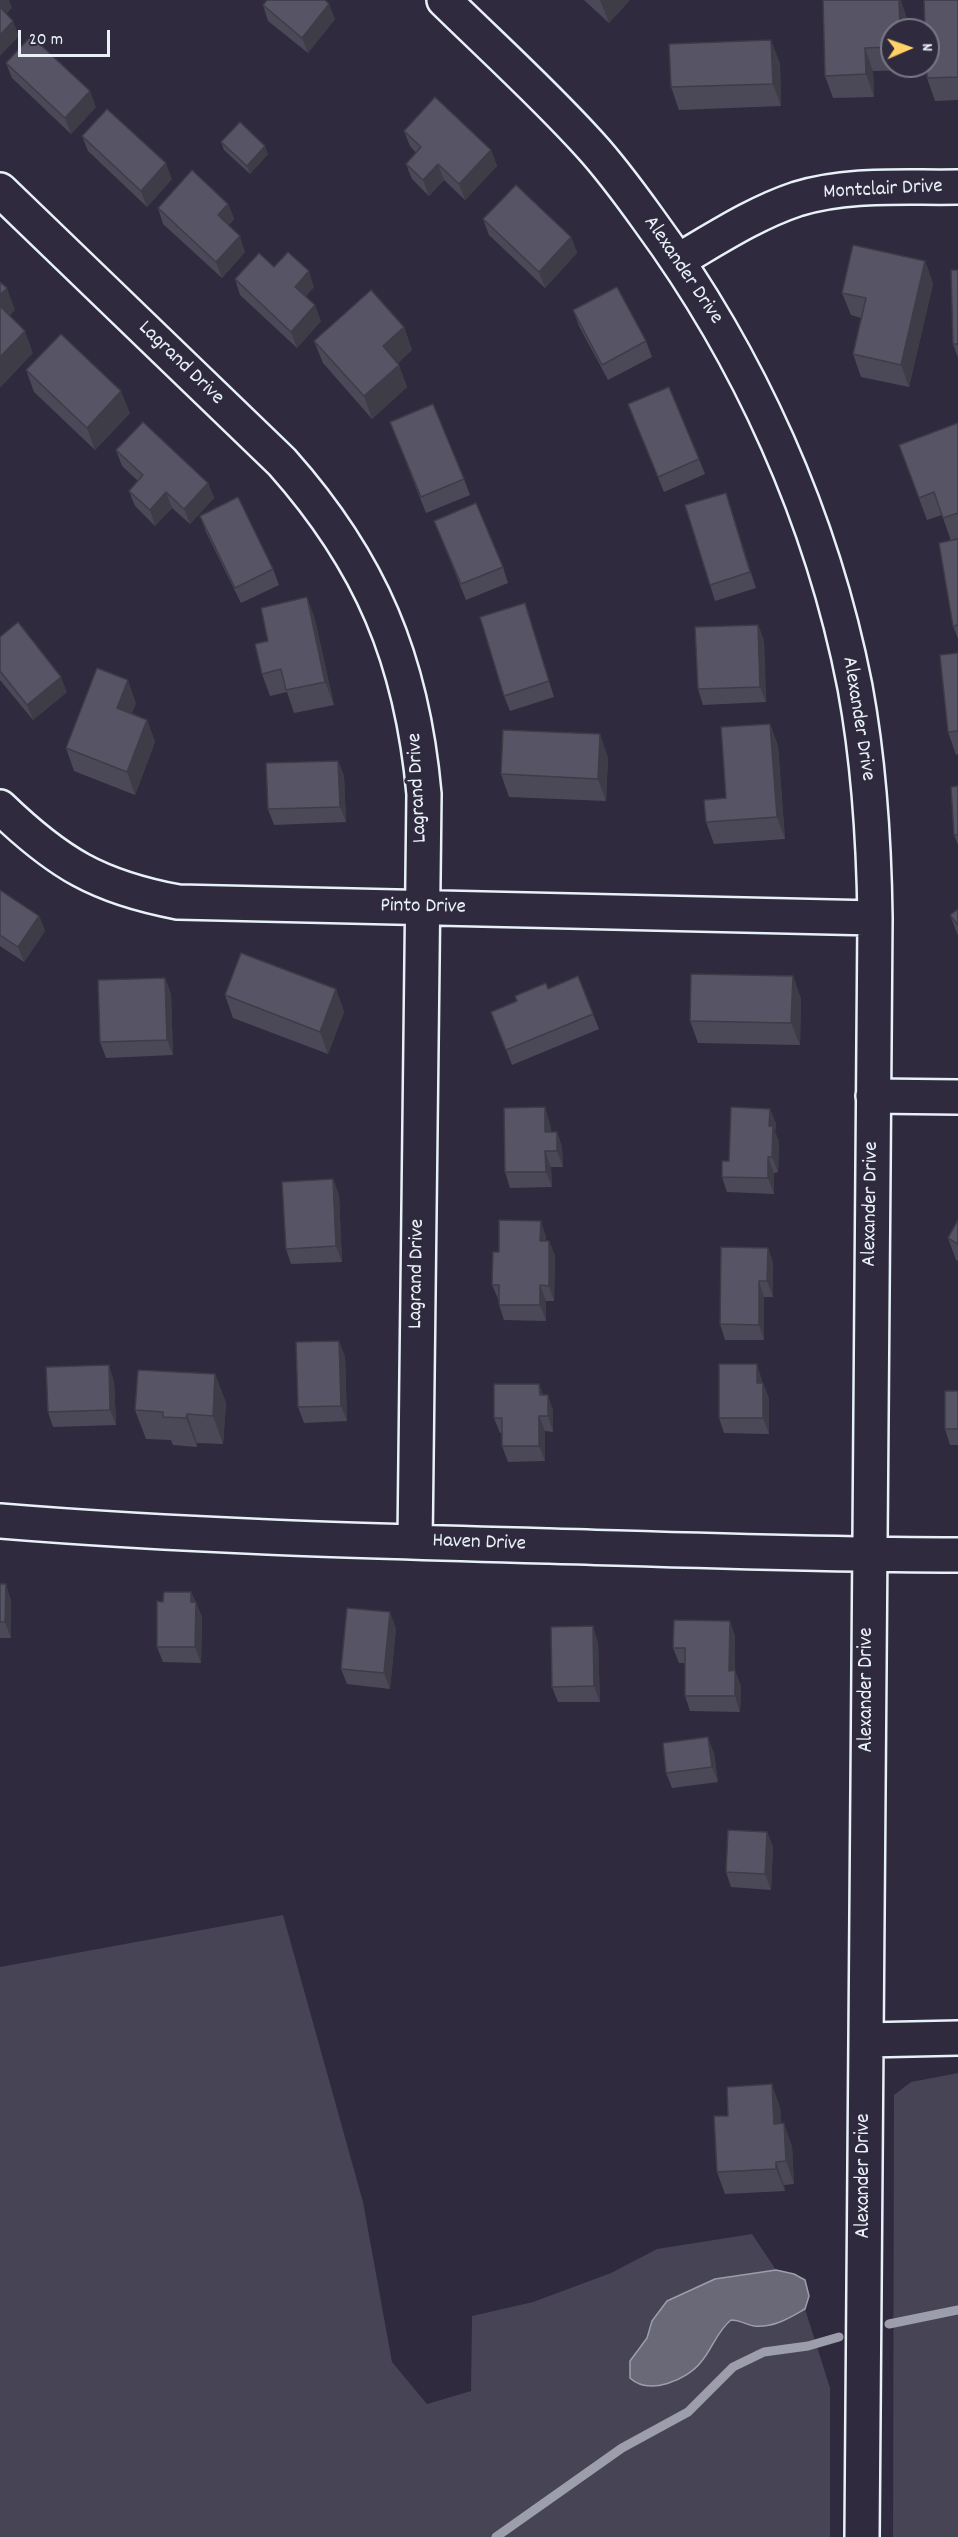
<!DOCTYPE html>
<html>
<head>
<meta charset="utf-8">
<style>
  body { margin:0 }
  #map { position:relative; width:958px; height:2537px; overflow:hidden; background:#2f2a3d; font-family:Dekko,sans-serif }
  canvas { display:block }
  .north { position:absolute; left:880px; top:18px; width:60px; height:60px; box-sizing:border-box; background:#2f2a3d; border:2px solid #797a88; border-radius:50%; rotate:88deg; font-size:16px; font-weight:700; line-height:24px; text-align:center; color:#e8f1f8 }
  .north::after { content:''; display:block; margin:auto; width:21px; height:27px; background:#ffd166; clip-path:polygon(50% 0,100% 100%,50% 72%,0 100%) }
  .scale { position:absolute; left:18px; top:30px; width:92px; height:27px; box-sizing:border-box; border:3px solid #e8f1f8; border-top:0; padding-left:8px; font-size:18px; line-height:21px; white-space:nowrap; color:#e8f1f8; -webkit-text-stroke:4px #2f2a3d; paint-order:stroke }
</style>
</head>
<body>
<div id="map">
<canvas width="958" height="2537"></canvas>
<div class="north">N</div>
<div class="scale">20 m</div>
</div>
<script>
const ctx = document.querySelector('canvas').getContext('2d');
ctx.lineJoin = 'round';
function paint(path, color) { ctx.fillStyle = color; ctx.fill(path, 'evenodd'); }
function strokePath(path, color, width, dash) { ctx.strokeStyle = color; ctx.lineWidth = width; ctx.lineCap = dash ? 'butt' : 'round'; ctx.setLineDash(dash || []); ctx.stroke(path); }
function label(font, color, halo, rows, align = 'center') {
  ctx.font = font + ' Dekko,sans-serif'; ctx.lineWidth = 6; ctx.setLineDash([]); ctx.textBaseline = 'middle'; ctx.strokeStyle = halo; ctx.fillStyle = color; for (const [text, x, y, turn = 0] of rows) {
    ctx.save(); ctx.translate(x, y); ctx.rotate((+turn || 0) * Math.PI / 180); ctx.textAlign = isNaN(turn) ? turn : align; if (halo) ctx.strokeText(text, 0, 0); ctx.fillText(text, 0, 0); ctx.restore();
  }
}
paint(new Path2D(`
  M 283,1915 L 363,2202 L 392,2362 L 427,2404 L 471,2391 L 472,2316 L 533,2302 L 611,2273 L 657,2249 L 752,2234 L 776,2270 L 715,2279 L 652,2321 L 647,2338 L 636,2351 L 714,2342 L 721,2328 L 731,2320 C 740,2321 747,2325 755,2326 C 774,2328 789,2318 805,2309 L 830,2388 L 830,2537 L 0,2537 L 0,1967 Z
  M 958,2073 L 958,2537 L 893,2537 L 894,2095 L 911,2082 Z`), '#464455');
const water = new Path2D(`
  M 776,2270 L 794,2274 L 805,2280 L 809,2296 L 805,2309 C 789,2318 774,2328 754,2326 C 747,2325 740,2320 731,2320 C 717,2331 713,2348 701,2362 C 687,2380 649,2396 630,2378 L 630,2361 L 647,2338 L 652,2321 L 667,2301 L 715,2279 Z`);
paint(water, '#696978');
strokePath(water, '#9c9fab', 1.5);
strokePath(new Path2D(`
  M 889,2324 L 958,2310
  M 496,2537 L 622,2448 L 688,2412 L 733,2367 L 764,2352 L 808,2346 L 839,2337`), '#9c9fab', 9);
const minor = new Path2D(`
  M 444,0 C 493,48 544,94 590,145 C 611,168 630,194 648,219 C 750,358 822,518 855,687 C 869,763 874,841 875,918 L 862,2537
  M 0,190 L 282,462 C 371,562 412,660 424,794 L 415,1542
  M 679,260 C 717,238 755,213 797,199 C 849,183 905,188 958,187
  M 0,807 C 58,863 98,887 178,902 L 875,918
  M 873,1096 L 958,1097
  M 0,1521 C 182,1536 366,1541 549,1546 C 685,1550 821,1555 958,1555
  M 866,2040 L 958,2038`);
strokePath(minor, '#e8f1f8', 38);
strokePath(minor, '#2f2a3d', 33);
paint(new Path2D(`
  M 584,0 L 630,0 L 609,23 Z
  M 958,0 L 958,100 L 935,101 L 927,78 Z
  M 263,5 L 335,19 L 308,53 L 268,21 Z
  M 907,18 L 892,30 L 892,66 L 909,66 L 909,70 L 873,71 L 874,97 L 833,98 L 825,76 Z
  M 6,63 L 96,107 L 71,134 L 12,78 Z
  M 780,63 L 781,106 L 679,110 L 671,87 Z
  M 404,131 L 491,150 L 497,166 L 465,200 L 444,180 L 429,196 L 412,179 L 406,164 L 416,153 L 410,146 Z
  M 82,136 L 172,179 L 147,207 L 88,151 Z
  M 221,142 L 268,154 L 250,174 L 224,150 Z
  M 228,204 L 234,219 L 228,226 L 245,252 L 222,278 L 163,224 L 158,208 Z
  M 483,219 L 571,237 L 577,253 L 545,288 L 489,235 Z
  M 925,261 L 933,284 L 909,387 L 861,377 L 853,354 L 861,318 L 851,315 L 842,293 Z
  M 274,267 L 314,287 L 306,296 L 321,321 L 297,348 L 240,295 L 235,279 Z
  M 958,270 L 958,358 L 953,344 Z
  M 573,310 L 646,341 L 652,357 L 608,380 L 579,326 Z
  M 404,327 L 412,350 L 398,363 L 407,387 L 372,419 L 323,363 L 314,341 Z
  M 26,370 L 130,413 L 95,450 L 34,392 Z
  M 628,404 L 699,459 L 705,474 L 664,492 Z
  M 390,422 L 464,479 L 470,495 L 426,513 Z
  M 958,423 L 958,538 L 953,540 L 958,539 L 958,639 L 953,626 L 951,541 L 942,515 L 927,520 L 899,445 Z
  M 116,450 L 208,483 L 214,498 L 190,524 L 172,508 L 155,526 L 135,506 L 129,491 L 138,481 L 122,466 Z
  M 731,509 L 756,588 L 715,601 L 710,585 Z
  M 200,516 L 273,569 L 279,585 L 241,603 L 206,532 Z
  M 434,521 L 503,567 L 508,583 L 466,600 Z
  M 307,597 L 315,620 L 334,705 L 294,713 L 287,692 L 270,696 L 262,674 L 268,641 Z
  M 525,603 L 554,697 L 510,711 L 504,696 Z
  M 758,625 L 764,641 L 766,702 L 703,705 L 698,689 Z
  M 0,637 L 67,692 L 33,720 L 0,680 Z
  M 958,653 L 958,754 L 956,755 L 948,732 Z
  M 136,703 L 132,713 L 147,720 L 155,742 L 135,795 L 74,771 L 66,748 Z
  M 770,724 L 778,746 L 785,839 L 714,844 L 706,822 L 726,798 Z
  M 608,757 L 606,801 L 509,797 L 501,774 Z
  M 338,761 L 344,776 L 346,822 L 274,825 L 268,809 Z
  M 958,786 L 958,845 L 954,835 Z
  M 0,890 L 39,916 L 45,931 L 24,962 L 0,946 Z
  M 958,909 L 958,936 L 950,915 Z
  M 793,976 L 801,999 L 800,1045 L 698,1043 L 690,1021 Z
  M 165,978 L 171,994 L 173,1055 L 106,1058 L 100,1042 Z
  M 336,989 L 344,1012 L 328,1054 L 233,1018 L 225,995 Z
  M 548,989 L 593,1014 L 599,1029 L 512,1065 L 491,1012 Z
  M 770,1109 L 776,1124 L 775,1132 L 779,1142 L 778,1172 L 774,1173 L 774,1194 L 727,1192 L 722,1177 L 729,1161 Z
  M 550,1123 L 551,1132 L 557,1132 L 562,1147 L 563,1167 L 551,1167 L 552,1187 L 510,1188 L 505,1172 Z
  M 333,1179 L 339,1195 L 342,1262 L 291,1264 L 286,1249 Z
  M 958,1220 L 958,1261 L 956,1260 L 948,1238 Z
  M 546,1236 L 546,1241 L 549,1241 L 555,1256 L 554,1301 L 546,1301 L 546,1321 L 504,1320 L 499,1305 L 499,1301 L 492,1285 L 499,1252 Z
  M 768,1248 L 773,1263 L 773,1297 L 764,1297 L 764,1340 L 725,1340 L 720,1324 Z
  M 345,1356 L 347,1421 L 304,1423 L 298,1407 Z
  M 215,1374 L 226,1403 L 223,1444 L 197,1443 L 197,1447 L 173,1445 L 171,1440 L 146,1439 L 135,1410 Z
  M 762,1380 L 762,1383 L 763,1383 L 769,1399 L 769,1434 L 724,1433 L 719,1418 Z
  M 114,1381 L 116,1425 L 53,1427 L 48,1412 Z
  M 539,1384 L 543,1395 L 553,1410 L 553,1432 L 545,1431 L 545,1461 L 508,1462 L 502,1446 L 502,1433 L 500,1433 L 494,1418 Z
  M 958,1391 L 958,1445 L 950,1445 L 945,1429 Z
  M 0,1584 L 11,1600 L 11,1638 L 0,1638 Z
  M 191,1592 L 202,1617 L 201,1663 L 163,1662 L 157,1647 L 163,1602 Z
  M 396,1628 L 390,1689 L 347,1684 L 341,1669 Z
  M 735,1636 L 735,1671 L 741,1686 L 740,1712 L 690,1711 L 685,1696 L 685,1663 L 679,1663 L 673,1648 Z
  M 598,1642 L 600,1702 L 558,1702 L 552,1687 Z
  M 714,1753 L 718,1782 L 672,1788 L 666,1773 Z
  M 767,1832 L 773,1847 L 771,1890 L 731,1887 L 726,1872 Z
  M 780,2107 L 781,2123 L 792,2146 L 794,2184 L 784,2185 L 785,2191 L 725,2194 L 717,2172 L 728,2116 Z`), '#4b4957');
paint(new Path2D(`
  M 0,0 L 9,0 L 12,8 L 2,19 L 0,15 Z
  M 600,0 L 630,0 L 609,23 Z
  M 899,0 L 901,0 L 907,18 L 907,30 L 900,30 Z
  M 329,4 L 335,19 L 308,53 L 302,38 Z
  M 13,21 L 19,36 L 0,56 L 0,35 Z
  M 771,40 L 780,63 L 781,106 L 773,84 Z
  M 865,48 L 873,71 L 874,97 L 866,74 Z
  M 90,91 L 96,107 L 71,134 L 65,118 Z
  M 265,146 L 268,154 L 250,174 L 247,166 Z
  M 491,150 L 497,166 L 465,200 L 459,184 Z
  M 166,163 L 172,179 L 147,207 L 141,191 Z
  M 438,164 L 444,180 L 429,196 L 423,180 Z
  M 228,204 L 234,219 L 223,231 L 218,215 Z
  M 240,236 L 245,252 L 222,278 L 216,262 Z
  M 571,237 L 577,253 L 545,288 L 539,272 Z
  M 925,261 L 933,284 L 909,387 L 901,365 Z
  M 309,271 L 314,287 L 301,302 L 295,287 Z
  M 7,288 L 15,310 L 3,323 L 0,316 L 0,295 Z
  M 315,305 L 321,321 L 297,348 L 291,332 Z
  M 404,327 L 412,350 L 391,369 L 383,346 Z
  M 25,331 L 33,353 L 0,388 L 0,357 Z
  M 399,365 L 407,387 L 372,419 L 364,396 Z
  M 121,391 L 130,413 L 95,450 L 87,428 Z
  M 208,483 L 214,498 L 190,524 L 184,509 Z
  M 166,492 L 172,508 L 155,526 L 150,510 Z
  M 726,493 L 731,509 L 756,588 L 750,572 Z
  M 307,597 L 315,620 L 334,705 L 325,682 Z
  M 758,625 L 764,641 L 766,702 L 760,687 Z
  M 61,677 L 67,692 L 33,720 L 27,705 Z
  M 128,680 L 136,703 L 125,730 L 117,708 Z
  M 147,720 L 155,742 L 135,795 L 127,772 Z
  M 770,724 L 778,746 L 785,839 L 777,817 Z
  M 600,734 L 608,757 L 606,801 L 598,779 Z
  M 338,761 L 344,776 L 346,822 L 340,807 Z
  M 39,916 L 45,931 L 24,962 L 18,947 Z
  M 793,976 L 801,999 L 800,1045 L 791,1023 Z
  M 165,978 L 171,994 L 173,1055 L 167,1040 Z
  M 336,989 L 344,1012 L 328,1054 L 320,1032 Z
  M 545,1107 L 550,1123 L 551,1147 L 545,1132 Z
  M 770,1109 L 776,1124 L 775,1132 L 779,1142 L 778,1172 L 772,1157 L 769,1126 Z
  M 557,1132 L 562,1147 L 563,1167 L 557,1151 Z
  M 545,1151 L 551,1167 L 552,1187 L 546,1172 Z
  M 768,1157 L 774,1173 L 774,1194 L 768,1178 Z
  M 333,1179 L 339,1195 L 342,1262 L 336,1246 Z
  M 541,1221 L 546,1236 L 546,1256 L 540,1241 Z
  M 549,1241 L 555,1256 L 554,1301 L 549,1286 Z
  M 768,1248 L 773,1263 L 773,1297 L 767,1281 Z
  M 759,1281 L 764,1297 L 764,1340 L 759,1325 Z
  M 540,1285 L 546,1301 L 546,1321 L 540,1305 Z
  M 339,1341 L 345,1356 L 347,1421 L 341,1406 Z
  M 757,1364 L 762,1380 L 762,1399 L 757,1383 Z
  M 109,1365 L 114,1381 L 116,1425 L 110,1410 Z
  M 215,1374 L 226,1403 L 223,1444 L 213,1416 Z
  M 763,1383 L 769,1399 L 769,1434 L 763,1418 Z
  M 539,1384 L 545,1400 L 540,1395 Z
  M 548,1395 L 553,1410 L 553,1432 L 548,1416 Z
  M 187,1414 L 197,1443 L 197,1447 L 186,1418 Z
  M 539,1416 L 545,1431 L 545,1461 L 539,1446 Z
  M 6,1584 L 11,1600 L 11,1638 L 5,1622 Z
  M 191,1592 L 196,1607 L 196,1602 L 202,1617 L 201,1663 L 195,1647 L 191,1602 Z
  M 390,1612 L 396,1628 L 390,1689 L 384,1673 Z
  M 730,1621 L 735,1636 L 735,1671 L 741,1686 L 740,1712 L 735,1696 L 729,1671 Z
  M 593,1626 L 598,1642 L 600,1702 L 594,1686 Z
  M 708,1737 L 714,1753 L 718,1782 L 712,1767 Z
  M 767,1832 L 773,1847 L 771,1890 L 765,1874 Z
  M 772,2084 L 780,2107 L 782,2146 L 774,2124 Z
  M 784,2123 L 792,2146 L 794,2184 L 786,2161 Z
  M 776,2162 L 784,2185 L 785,2191 L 776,2169 Z`), '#3d3c47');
const building = new Path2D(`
  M 267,0 L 325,0 L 329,4 L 302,38 L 263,5 Z
  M 823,0 L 899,0 L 900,30 L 892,30 L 892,47 L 865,48 L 866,74 L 825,76 Z
  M 924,0 L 958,0 L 958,77 L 927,78 L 927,66 L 928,66 L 928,30 L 925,30 Z
  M 0,7 L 13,21 L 0,35 Z
  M 31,36 L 90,91 L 65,118 L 6,63 Z
  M 771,40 L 773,84 L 671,87 L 669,44 Z
  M 435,97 L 491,150 L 459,184 L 438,164 L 423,180 L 406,164 L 421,147 L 404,131 Z
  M 107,109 L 166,163 L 141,191 L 82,136 Z
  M 240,122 L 265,146 L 247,166 L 221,142 Z
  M 192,170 L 228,204 L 218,215 L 240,236 L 216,262 L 158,208 Z
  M 516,185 L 571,237 L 539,272 L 483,219 Z
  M 853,245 L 925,261 L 901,365 L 853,354 L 866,298 L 842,293 Z
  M 288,252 L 309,271 L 295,287 L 315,305 L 291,332 L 235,279 L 259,253 L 274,267 Z
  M 951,270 L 958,270 L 958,344 L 953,344 Z
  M 0,282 L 7,288 L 0,295 Z
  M 617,287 L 646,341 L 602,365 L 573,310 Z
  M 371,290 L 404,327 L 383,346 L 399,365 L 364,396 L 314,341 Z
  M 0,306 L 25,331 L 0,357 Z
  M 61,334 L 121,391 L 87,428 L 26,370 Z
  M 669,387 L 699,459 L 658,477 L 628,404 Z
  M 433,404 L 464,479 L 421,497 L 390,422 Z
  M 143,422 L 208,483 L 184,509 L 166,492 L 150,510 L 129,491 L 143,475 L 116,450 Z
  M 958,423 L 958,513 L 943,518 L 934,492 L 919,498 L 899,445 Z
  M 726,493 L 750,572 L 710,585 L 685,505 Z
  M 238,497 L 273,569 L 235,588 L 200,516 Z
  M 476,503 L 503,567 L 461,584 L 434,521 Z
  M 958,539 L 958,625 L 953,626 L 939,543 Z
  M 307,597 L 325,682 L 286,690 L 281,669 L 262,674 L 255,644 L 268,641 L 261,608 Z
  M 525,603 L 549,681 L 504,696 L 480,617 Z
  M 18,622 L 61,677 L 27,705 L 0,671 L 0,637 Z
  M 758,625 L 760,687 L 698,689 L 695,627 Z
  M 958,653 L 958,731 L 948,732 L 940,655 Z
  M 97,668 L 128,680 L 117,708 L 147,720 L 127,772 L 66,748 Z
  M 770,724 L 777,817 L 706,822 L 704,800 L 726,798 L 721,727 Z
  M 503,730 L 600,734 L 598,779 L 501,774 Z
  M 338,761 L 340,807 L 268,809 L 266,763 Z
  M 958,786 L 958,835 L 954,835 L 951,787 Z
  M 0,890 L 39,916 L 18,947 L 0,935 Z
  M 958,909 L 958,925 L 950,915 Z
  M 241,953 L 336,989 L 320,1032 L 225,995 Z
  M 691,974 L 793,976 L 791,1023 L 690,1021 Z
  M 578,976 L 593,1014 L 506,1050 L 491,1012 L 517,1001 L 515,996 L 546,983 L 548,989 Z
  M 165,978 L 167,1040 L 100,1042 L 98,980 Z
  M 545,1107 L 545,1132 L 557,1132 L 557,1151 L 545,1151 L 546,1172 L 505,1172 L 504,1108 Z
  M 731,1107 L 770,1109 L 769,1126 L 773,1126 L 772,1157 L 768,1157 L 768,1178 L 722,1177 L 722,1161 L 729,1161 Z
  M 333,1179 L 336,1246 L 286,1249 L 282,1182 Z
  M 499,1220 L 541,1221 L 540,1241 L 549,1241 L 549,1286 L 540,1285 L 540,1305 L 499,1305 L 499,1285 L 492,1285 L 493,1252 L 499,1252 Z
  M 958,1220 L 958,1244 L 948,1238 Z
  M 721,1247 L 768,1248 L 767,1281 L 759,1281 L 759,1325 L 720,1324 Z
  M 339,1341 L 341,1406 L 298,1407 L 296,1342 Z
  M 719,1364 L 757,1364 L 757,1383 L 763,1383 L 763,1418 L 719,1418 Z
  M 109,1365 L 110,1410 L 48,1412 L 46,1367 Z
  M 138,1370 L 215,1374 L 213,1416 L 187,1414 L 186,1418 L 163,1417 L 163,1412 L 135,1410 Z
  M 494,1384 L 539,1384 L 540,1395 L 548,1395 L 548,1416 L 539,1416 L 539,1446 L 502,1446 L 502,1418 L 494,1418 Z
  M 945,1391 L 958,1391 L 958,1429 L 945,1429 Z
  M 0,1584 L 6,1584 L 5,1622 L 0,1622 Z
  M 164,1592 L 191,1592 L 191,1602 L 196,1602 L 195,1647 L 157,1647 L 157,1601 L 163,1602 Z
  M 347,1608 L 390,1612 L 384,1673 L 341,1669 Z
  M 674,1620 L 730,1621 L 729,1671 L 735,1670 L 735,1696 L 685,1696 L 685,1648 L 673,1648 Z
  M 593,1626 L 594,1686 L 552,1687 L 551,1627 Z
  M 708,1737 L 712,1767 L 666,1773 L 663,1743 Z
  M 728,1830 L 767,1832 L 765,1874 L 726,1872 Z
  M 772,2084 L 774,2124 L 784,2123 L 786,2161 L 776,2162 L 776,2169 L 717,2172 L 714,2116 L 728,2116 L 727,2087 Z`);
paint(building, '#575565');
strokePath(building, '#3d3c47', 1.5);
label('21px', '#e8f1f8', '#2f2a3d', [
  ["Montclair Drive",883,191,-3],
  ["Alexander Drive",682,271,56],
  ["Lagrand Drive",180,364,44],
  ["Alexander Drive",857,719,81],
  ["Lagrand Drive",419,788,-93],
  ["Pinto Drive",423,908,1],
  ["Alexander Drive",872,1204,-89],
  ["Lagrand Drive",418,1274,-89],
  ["Haven Drive",479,1544,2],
  ["Alexander Drive",868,1690,-90],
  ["Alexander Drive",865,2176,-90]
]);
</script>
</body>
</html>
